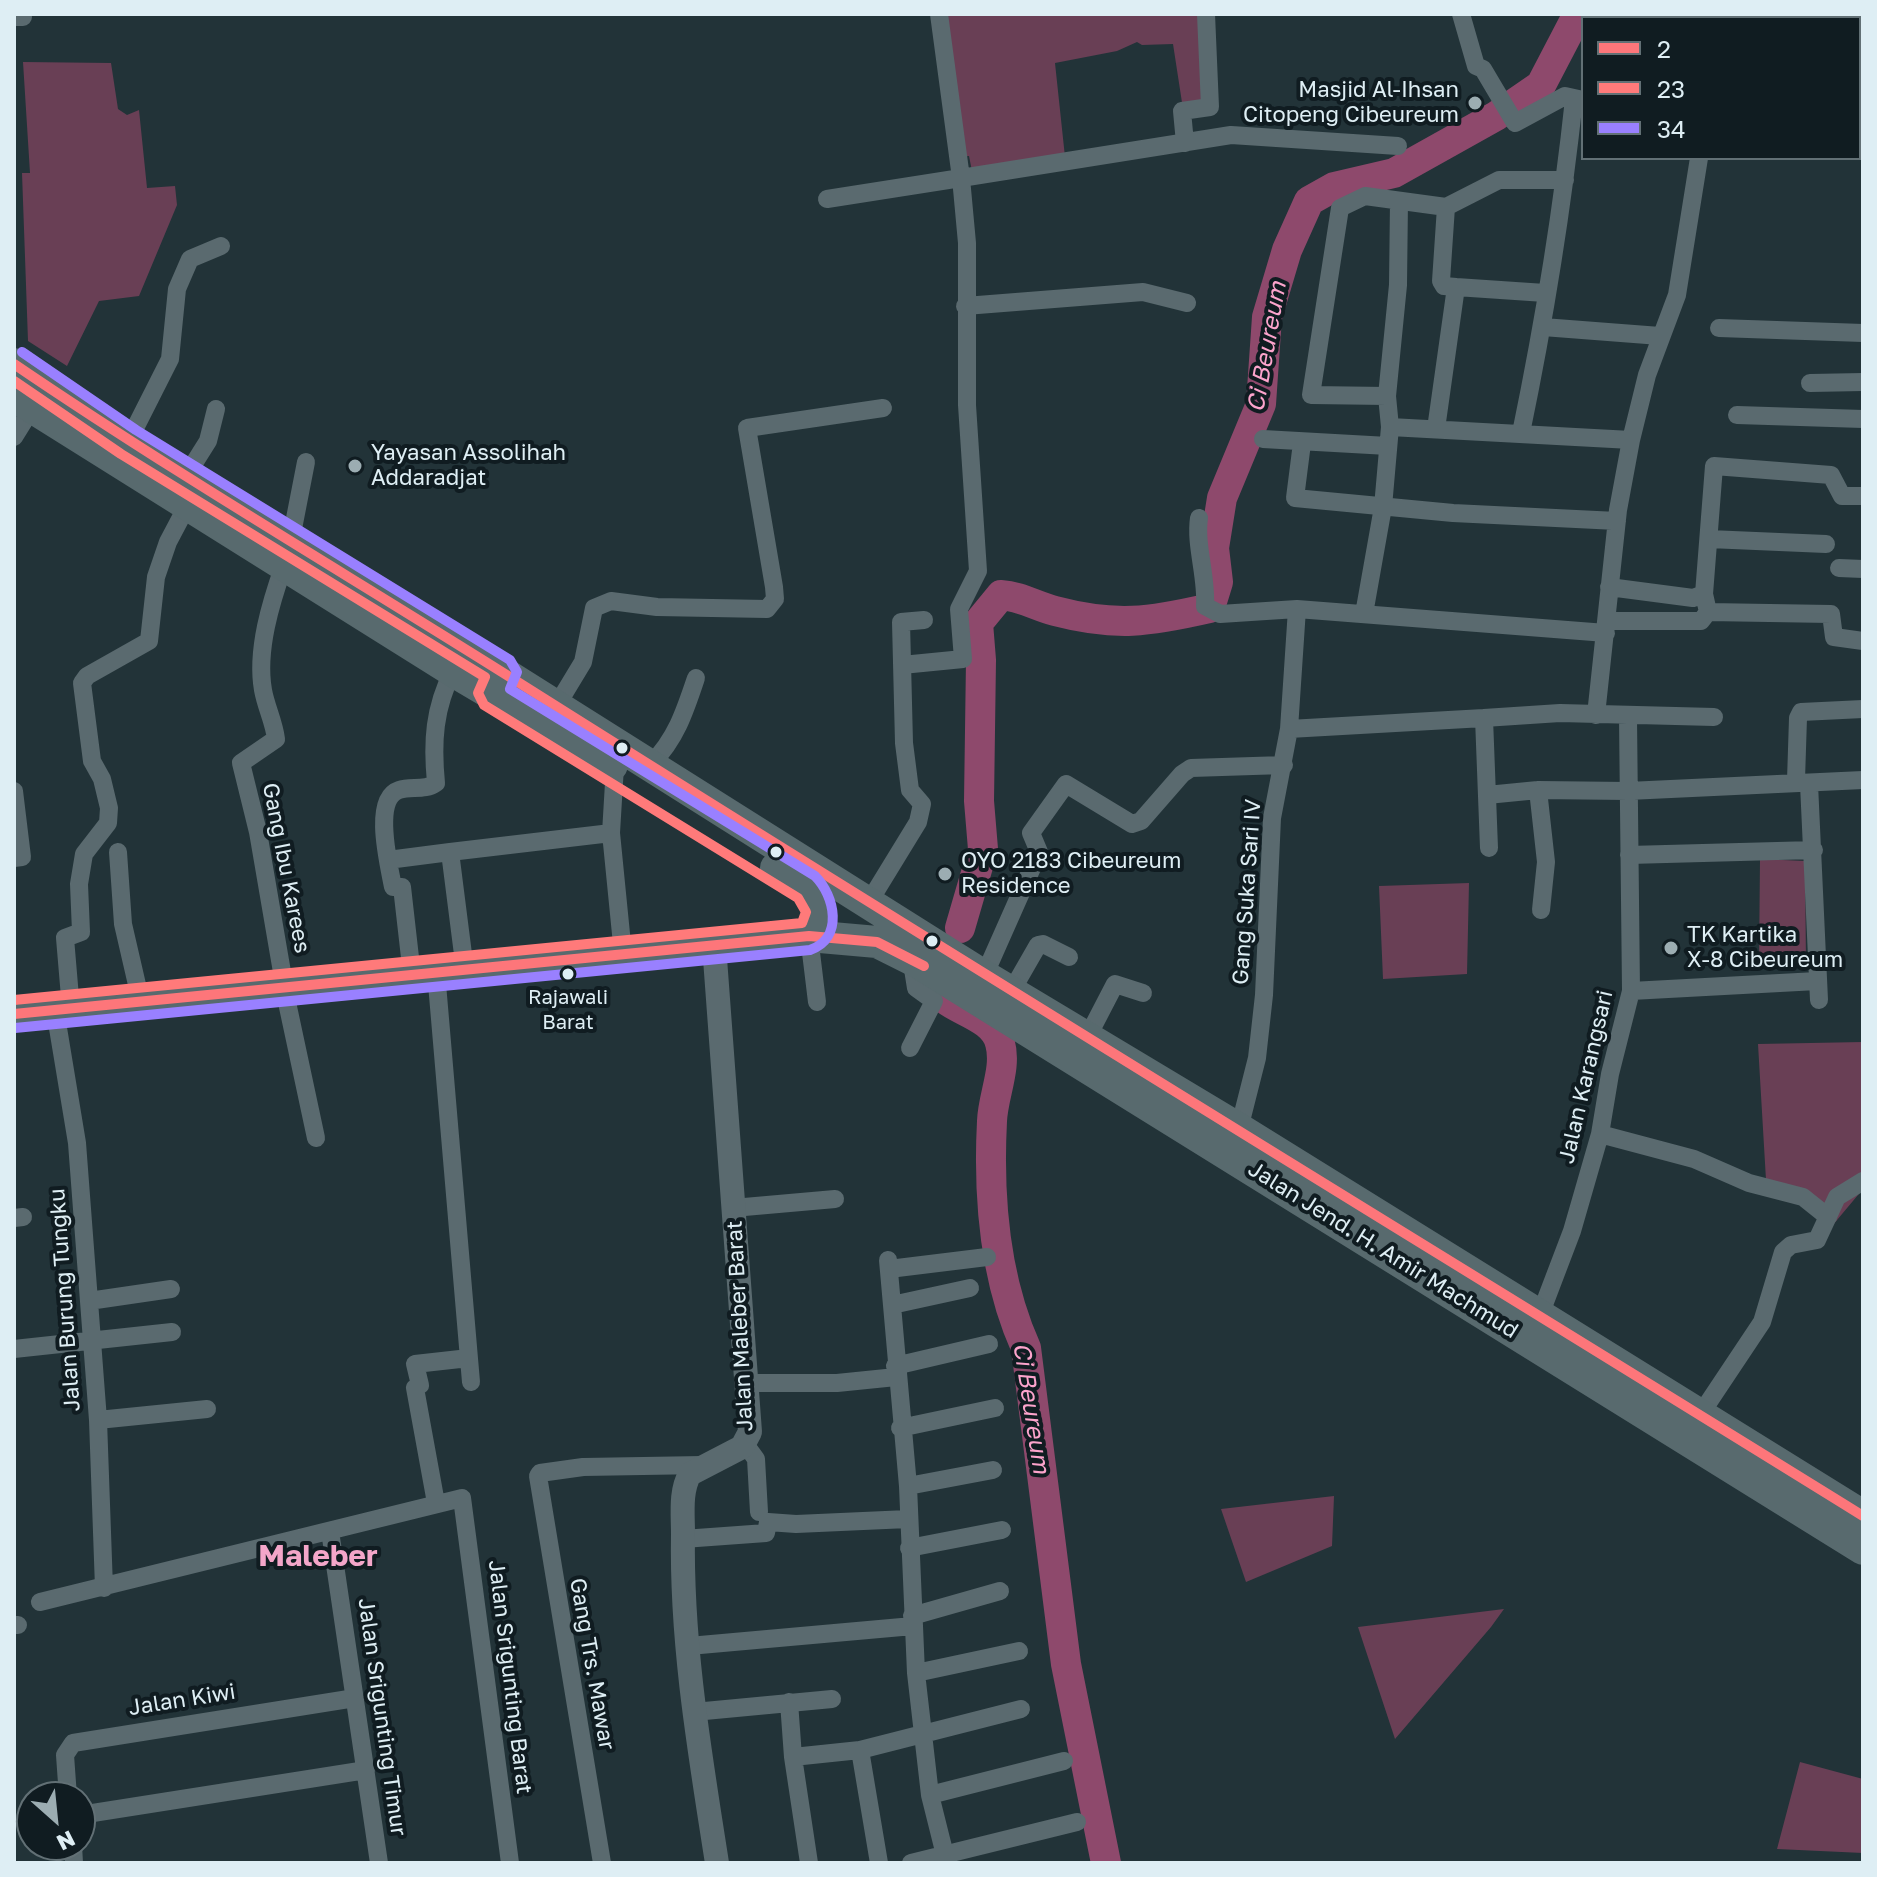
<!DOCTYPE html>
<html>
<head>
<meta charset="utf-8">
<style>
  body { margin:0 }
  #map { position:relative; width:1877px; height:1877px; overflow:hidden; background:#223338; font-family:"Golos Text",sans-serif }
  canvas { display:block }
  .frame { position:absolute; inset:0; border:16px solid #deeef4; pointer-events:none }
  .legend { position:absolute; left:1581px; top:16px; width:280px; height:144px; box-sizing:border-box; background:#101c21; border:2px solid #627075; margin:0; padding:10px 14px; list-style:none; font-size:24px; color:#deeef4 }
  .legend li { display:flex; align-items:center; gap:16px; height:40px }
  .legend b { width:40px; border:2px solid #627075 }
  .north { position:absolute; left:16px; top:1781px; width:80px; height:80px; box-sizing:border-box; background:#101c21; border:2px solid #627075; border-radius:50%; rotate:153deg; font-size:22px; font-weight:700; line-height:32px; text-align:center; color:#deeef4 }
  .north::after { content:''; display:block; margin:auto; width:28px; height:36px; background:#9cadb2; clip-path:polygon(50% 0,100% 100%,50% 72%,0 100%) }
</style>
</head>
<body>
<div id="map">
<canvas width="1877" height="1877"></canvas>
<div class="frame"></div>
<ul class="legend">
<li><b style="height:10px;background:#fd767a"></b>2</li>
<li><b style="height:10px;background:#ff7a7a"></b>23</li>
<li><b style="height:10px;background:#9980ff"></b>34</li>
</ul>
<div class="north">N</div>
</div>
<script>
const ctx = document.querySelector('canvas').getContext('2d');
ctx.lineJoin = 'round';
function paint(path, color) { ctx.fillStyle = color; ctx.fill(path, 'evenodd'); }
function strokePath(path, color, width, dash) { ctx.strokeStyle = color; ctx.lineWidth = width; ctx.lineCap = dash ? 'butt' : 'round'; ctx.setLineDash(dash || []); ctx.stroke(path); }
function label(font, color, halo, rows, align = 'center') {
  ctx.font = font + ' "Golos Text",sans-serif'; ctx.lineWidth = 8; ctx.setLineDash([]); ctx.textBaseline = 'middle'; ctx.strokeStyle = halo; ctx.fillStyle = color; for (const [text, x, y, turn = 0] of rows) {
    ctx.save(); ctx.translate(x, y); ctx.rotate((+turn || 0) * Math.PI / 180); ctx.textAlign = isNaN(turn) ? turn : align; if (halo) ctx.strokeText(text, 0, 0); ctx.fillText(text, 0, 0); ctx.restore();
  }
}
paint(new Path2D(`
  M 939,14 L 1201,14 L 1204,101 L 1183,109 L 1173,44 L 1142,45 L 1137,42 L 1117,51 L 1055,63 L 1065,157 L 972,171 L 969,156 L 956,157 Z
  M 23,62 L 111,63 L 118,109 L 127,115 L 139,110 L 147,188 L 175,186 L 177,205 L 139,296 L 99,301 L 67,366 L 28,341 L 22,173 L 30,173 Z
  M 1760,859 L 1805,861 L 1806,964 L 1759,963 Z
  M 1469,883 L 1467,974 L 1383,979 L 1379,886 Z
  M 1863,1042 L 1863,1189 L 1832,1226 L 1803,1198 L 1767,1197 L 1758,1044 Z
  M 1334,1496 L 1332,1546 L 1246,1582 L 1221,1509 Z
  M 1504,1609 L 1491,1627 L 1395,1739 L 1358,1627 Z
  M 1800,1762 L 1863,1779 L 1863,1853 L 1777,1849 Z`), '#693f55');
strokePath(new Path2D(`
  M 960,928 L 983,849 L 979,801 L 981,660 L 978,623 L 1001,595 C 1020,596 1036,606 1055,611 C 1116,627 1149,622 1210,608 L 1218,582 L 1214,548 L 1222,498 L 1261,404 L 1267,317 L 1287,250 L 1309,201 L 1334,187 L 1394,173 L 1496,116 L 1541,85 L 1578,14
  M 936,984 C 938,1010 992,1011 1000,1043 C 1007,1068 993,1095 992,1121 C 988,1198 994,1277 1026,1348 L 1066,1664 L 1106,1863`), '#8e496c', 30);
strokePath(new Path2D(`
  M 1461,14 L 1476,66 L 1483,69 L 1515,123 L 1565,96 L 1583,100
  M 1707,14 L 1707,18
  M 14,17 L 23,17
  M 1792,18 L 1792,14
  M 1859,62 L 1863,62
  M 1859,132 L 1863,133
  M 1185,143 L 1182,111 L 1210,107 L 1206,14
  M 827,199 L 961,178 L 939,14
  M 1456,287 L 1444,286 L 1441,281 L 1446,207 L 1499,180 L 1565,180
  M 965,306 L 1143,292 L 1187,303
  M 1543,327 L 1660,336
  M 1719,328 L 1863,333
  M 1810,383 L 1863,382
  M 1387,396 L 1311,395 L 1340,208 L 1365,196 L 1446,207
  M 1737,415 L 1863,419
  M 1390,427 L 1631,440
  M 1436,429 L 1456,287 L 1545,293
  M 1521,433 C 1544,322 1562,212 1574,99
  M 14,437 L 32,408
  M 1263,439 L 1388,446
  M 128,442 L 170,359 L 177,289 L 190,259 L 221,246
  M 1302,443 L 1295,498 L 1453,513 L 1617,521
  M 186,476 L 208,441 L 216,409
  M 1199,518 C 1195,546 1207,576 1205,606 L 1220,614 L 1297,609 L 1606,633
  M 291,539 L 306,462
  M 1709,539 L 1826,544
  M 284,565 C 271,602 256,650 263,690 C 266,707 274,722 276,739 L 241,763 L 258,832 L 288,1007 L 316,1138
  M 1839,568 L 1863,569
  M 1609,587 L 1693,598 L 1704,594
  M 1708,612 L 1831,614 L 1834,637 L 1863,641
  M 1364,614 L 1383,507 L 1390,427 L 1387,396 L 1398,285 L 1399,201
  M 1607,621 L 1701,621 L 1708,612 L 1704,594 L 1714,466 L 1831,475 L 1842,496 L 1863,496
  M 902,665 L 963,659 L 959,609 L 978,571 L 967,405 L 967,243 L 961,178 L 1231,135 L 1398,146
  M 557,705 L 583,662 L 594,608 L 611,601 L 657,607 L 767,609 L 775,599 L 774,587 L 747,428 L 883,408
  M 1596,715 L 1618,510 L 1631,440 L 1647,375 L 1677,295 L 1699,158
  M 1289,729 L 1484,718
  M 651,764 C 676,739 685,711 696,678
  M 615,766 L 611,833 L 623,954
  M 1796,780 L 1798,718 L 1801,712 L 1863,709
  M 1809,784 L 1819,1000
  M 1538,790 L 1546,862 L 1541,910
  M 14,791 L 22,857 L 14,858
  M 1487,795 L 1538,790 L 1628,791 L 1863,780
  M 1489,848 L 1484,718 L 1560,713 L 1714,717
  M 118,852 L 123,924 L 141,1002
  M 450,852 L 611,833
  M 1629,855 L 1814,850
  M 388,860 L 450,852 L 465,970
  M 869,902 L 918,822 L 922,804 L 910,790 L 904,743 L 901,622 L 924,620
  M 809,936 L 817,1002
  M 436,972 L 471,1382
  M 412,975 L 402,887 L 393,887 C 389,865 372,799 399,790 C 411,786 425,791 436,783 C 432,742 434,708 453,671
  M 984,976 L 1039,852 L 1031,833 L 1066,784 L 1132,824 L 1141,821 L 1182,774 L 1191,768 L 1284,765
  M 1631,991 L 1817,981
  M 1011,992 L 1038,945 L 1043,944 L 1069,957
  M 71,1009 L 65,938 L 81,932 L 79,884 L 84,854 L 108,823 L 109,808 L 102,779 L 92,761 L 82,683 L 87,676 L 149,641 L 156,577 L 168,542 L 187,506
  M 55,1010 L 77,1143 L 98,1420 L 104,1588
  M 1087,1038 L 1115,984 L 1143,993
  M 910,1048 L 934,1001 L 916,988 L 913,969 L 917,962
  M 1239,1129 L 1257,1058 L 1264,995 L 1272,818 L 1289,729 L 1297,609
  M 1600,1134 L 1694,1159 L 1749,1183 L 1803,1197 L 1828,1217
  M 733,1208 L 835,1199
  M 14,1218 L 23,1217
  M 888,1260 L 908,1486 L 916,1673 L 930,1795 L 947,1863
  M 889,1269 L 987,1257
  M 89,1301 L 171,1289
  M 892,1305 L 970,1288
  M 1537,1323 L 1572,1231 L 1600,1134 L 1610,1074 L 1631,991 L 1628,718
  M 14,1349 L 172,1332
  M 895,1366 L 989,1344
  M 745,1383 L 837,1383 L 896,1377
  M 1700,1415 L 1762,1322 L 1783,1252 L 1791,1245 L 1817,1240 L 1837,1197 L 1863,1181
  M 98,1420 L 207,1409
  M 900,1428 L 995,1408
  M 745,1444 L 756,1459 L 759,1512
  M 908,1486 L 993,1470
  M 436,1503 L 415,1388 L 420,1385 L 415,1364 L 469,1358
  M 330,1531 L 379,1863
  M 683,1539 L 766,1533 L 768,1522 L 796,1524 L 908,1519
  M 909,1548 L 1002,1530
  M 40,1602 L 462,1498 L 510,1863
  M 912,1616 L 1000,1591
  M 14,1625 L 18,1625
  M 689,1646 L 913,1626
  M 916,1673 L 1019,1651
  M 789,1702 L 793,1757 L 809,1863
  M 694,1712 L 832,1699
  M 860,1750 L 879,1863
  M 793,1757 L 860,1750 L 1021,1709
  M 930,1795 L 1064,1761
  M 68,1797 L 65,1755 L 73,1743 L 355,1698
  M 80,1815 L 366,1770
  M 73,1845 L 74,1863
  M 602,1863 L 538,1476 L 540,1473 L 583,1467 L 703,1465
  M 911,1863 L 1077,1822`), '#5a6a6f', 18);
strokePath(new Path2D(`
  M 714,945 L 750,1432 L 742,1447 L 690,1474 C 680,1491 683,1514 683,1534 C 681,1644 700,1754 717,1863`), '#5a6a6f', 24);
strokePath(new Path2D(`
  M 14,364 L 128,442 L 291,539 L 984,976 L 1239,1129 L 1863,1516
  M 14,396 L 453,671 L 612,765
  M 776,868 L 816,896 L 819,920 L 809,936
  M 14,1014 L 809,936 L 877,942 L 917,962 L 1863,1549`), '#586a6e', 32);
strokePath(new Path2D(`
  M 14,364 C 183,479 360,582 532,691 C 974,970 1419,1241 1863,1516
  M 14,1014 L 809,936 L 877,942 L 924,966`), '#fd767a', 10);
strokePath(new Path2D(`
  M 14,381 L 121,454 L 485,677 L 478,693 L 484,705 L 798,898 L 806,912 L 802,923 L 14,1000`), '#ff7a7a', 10);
strokePath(new Path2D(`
  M 15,1028 L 810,950 C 844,938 835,896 815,876 L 510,689 L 517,672 L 510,660 L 136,430 L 22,352`), '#9980ff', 10);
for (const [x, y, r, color] of [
  [1475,103,8,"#9cadb2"],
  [355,466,8,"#9cadb2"],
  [622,748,7,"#deeef4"],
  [776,852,7,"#deeef4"],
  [945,874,8,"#9cadb2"],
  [932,941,7,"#deeef4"],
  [1671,948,8,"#9cadb2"],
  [568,974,7,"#deeef4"]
]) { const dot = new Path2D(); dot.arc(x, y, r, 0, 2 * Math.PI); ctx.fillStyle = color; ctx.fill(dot); strokePath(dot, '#101c21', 3); }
label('20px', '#deeef4', '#101c21', [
  ["Rajawali",568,998],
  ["Barat",568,1023]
]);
label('22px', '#deeef4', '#101c21', [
  ["Masjid Al-Ihsan",1459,90,"right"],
  ["Citopeng Cibeureum",1459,115,"right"],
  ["Yayasan Assolihah",371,453],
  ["Addaradjat",371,478],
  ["OYO 2183 Cibeureum",961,861],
  ["Residence",961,886],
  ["TK Kartika",1687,935],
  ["X-8 Cibeureum",1687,960]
], 'left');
label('22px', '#deeef4', '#101c21', [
  ["Gang Ibu Karees",286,868,79],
  ["Gang Suka Sari IV",1247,892,-86],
  ["Jalan Karangsari",1586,1077,-77],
  ["Jalan Jend. H. Amir Machmud",1383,1250,32],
  ["Jalan Burung Tungku",65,1300,-94],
  ["Jalan Maleber Barat",740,1326,-93],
  ["Gang Trs. Mawar",592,1664,80],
  ["Jalan Srigunting Barat",510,1677,83],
  ["Jalan Kiwi",182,1700,-9],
  ["Jalan Srigunting Timur",382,1717,82]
]);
label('italic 24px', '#fca4cc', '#101c21', [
  ["Ci Beureum",1267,347,-80],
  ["Ci Beureum",1031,1408,81]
]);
label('bold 30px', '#f3a6c9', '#101c21', [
  ["Maleber",318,1556]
]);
</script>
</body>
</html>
